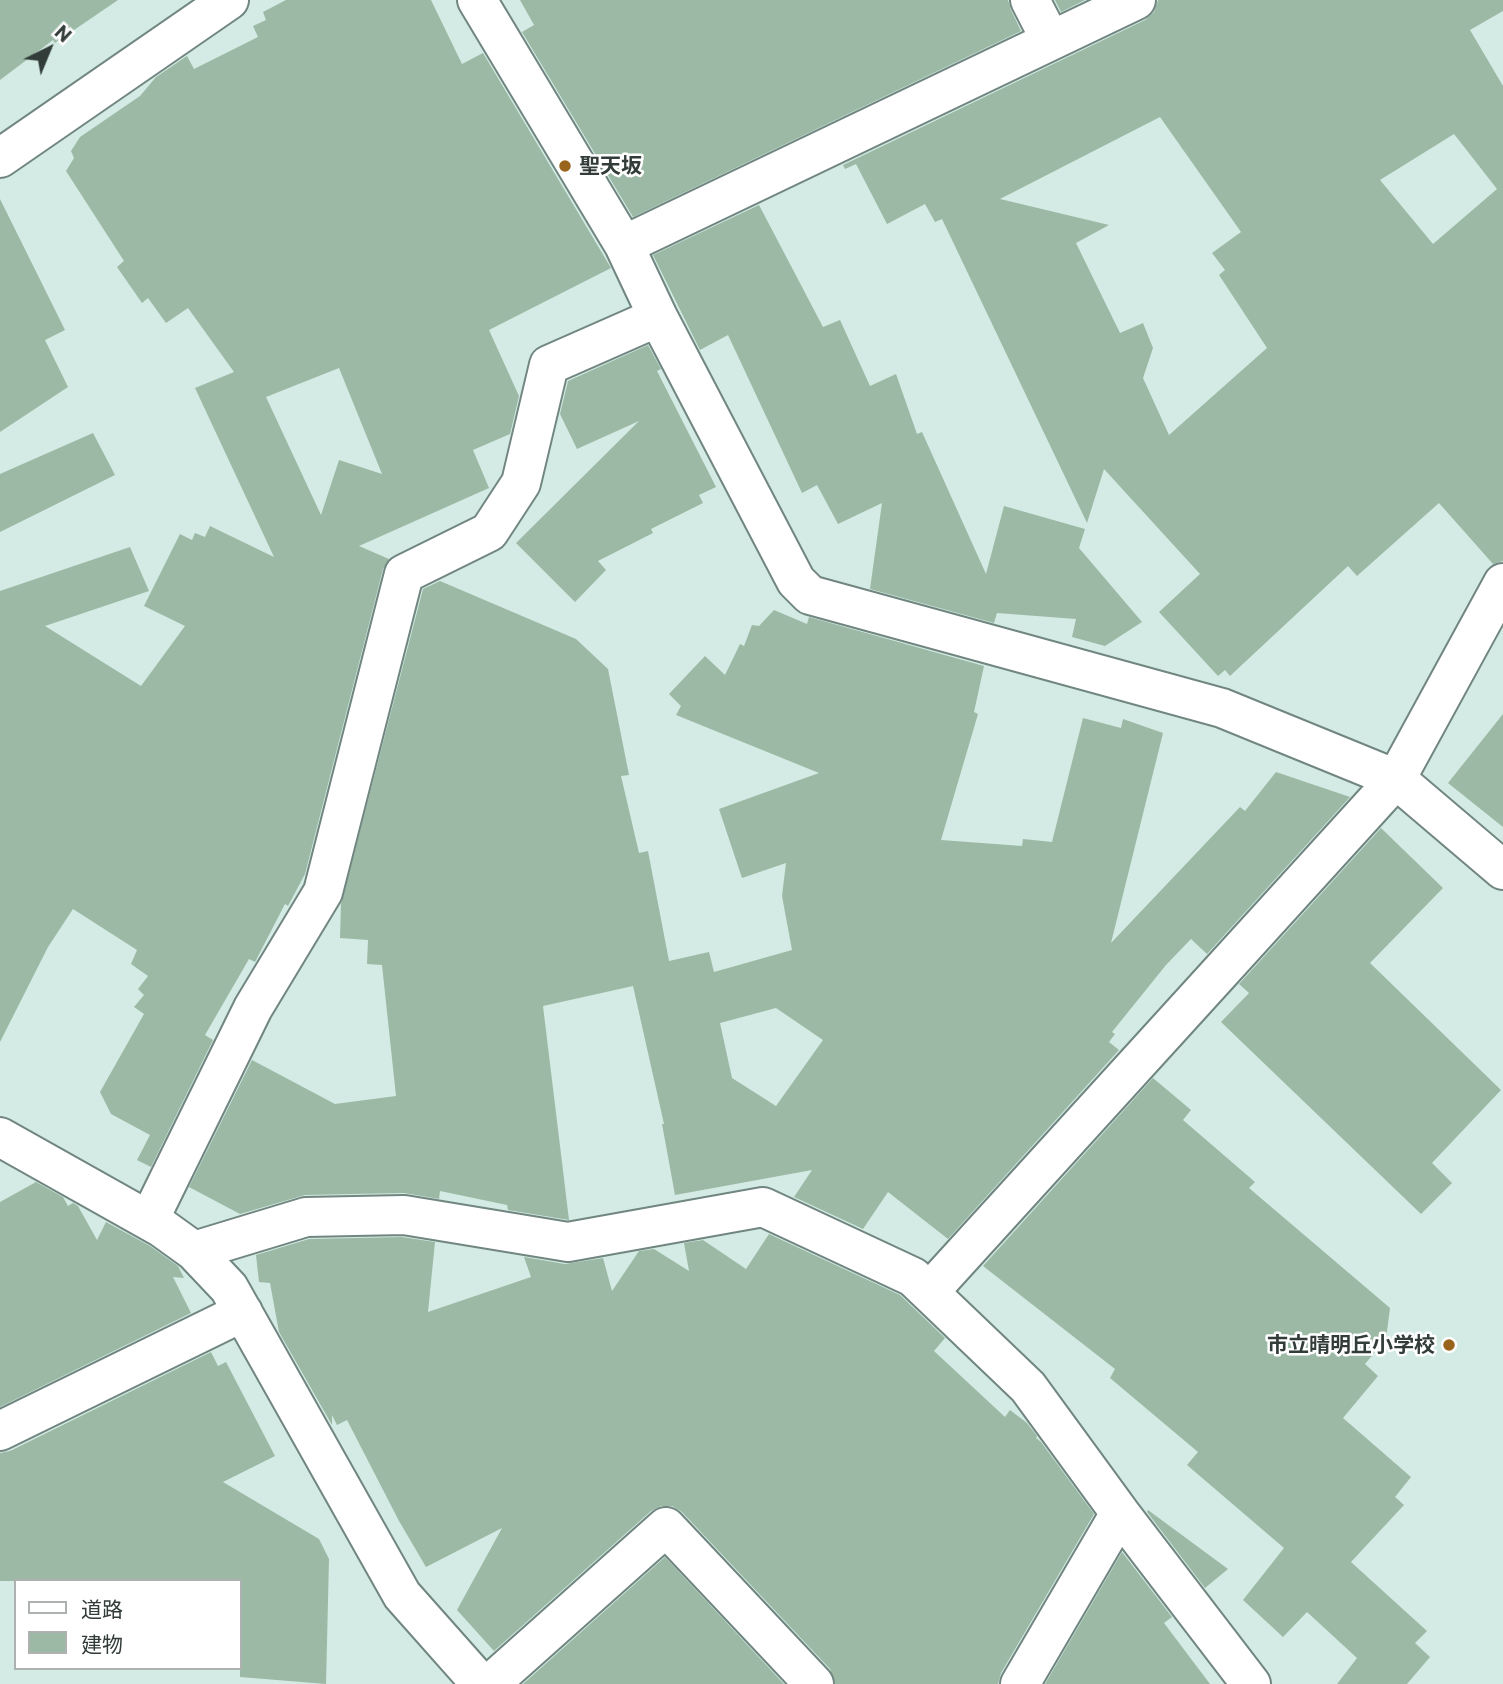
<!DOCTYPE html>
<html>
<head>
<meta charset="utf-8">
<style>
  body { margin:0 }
  #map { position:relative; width:1503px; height:1684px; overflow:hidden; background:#d3ebe4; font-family:Commissioner,"Noto Sans JP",sans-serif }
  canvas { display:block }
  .legend { position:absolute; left:14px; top:1579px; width:228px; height:91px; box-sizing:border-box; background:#fff; border:2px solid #adb1b0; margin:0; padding:9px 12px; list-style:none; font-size:21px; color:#323c39 }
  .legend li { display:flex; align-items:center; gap:14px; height:35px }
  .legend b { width:35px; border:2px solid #adb1b0 }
  .north { position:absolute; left:14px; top:14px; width:70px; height:70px; -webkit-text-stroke:5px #fff; paint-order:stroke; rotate:43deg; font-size:19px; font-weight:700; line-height:28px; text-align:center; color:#323c39 }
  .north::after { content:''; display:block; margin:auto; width:24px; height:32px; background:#323c39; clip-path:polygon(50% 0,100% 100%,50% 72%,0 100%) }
</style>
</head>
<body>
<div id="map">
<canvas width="1503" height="1684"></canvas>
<ul class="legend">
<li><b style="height:9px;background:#fff"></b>道路</li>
<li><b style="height:19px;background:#9cb9a5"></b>建物</li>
</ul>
<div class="north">N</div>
</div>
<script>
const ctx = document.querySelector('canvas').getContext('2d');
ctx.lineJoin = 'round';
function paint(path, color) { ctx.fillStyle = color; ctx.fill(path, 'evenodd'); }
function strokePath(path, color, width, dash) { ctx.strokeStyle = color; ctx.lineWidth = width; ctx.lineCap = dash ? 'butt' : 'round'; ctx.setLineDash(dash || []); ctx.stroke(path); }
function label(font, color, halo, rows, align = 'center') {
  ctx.font = font + ' Commissioner,"Noto Sans JP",sans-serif'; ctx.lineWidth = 5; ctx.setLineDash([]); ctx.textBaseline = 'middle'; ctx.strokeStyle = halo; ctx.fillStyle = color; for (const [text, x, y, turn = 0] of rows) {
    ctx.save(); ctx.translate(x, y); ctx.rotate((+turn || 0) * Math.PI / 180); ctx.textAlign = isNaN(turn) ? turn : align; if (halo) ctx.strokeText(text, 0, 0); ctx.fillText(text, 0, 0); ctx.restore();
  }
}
paint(new Path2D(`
  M 0,0 L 118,0 L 55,43 L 53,40 L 0,80 Z
  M 286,0 L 431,0 L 462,64 L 483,53 L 611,268 L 489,330 L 519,396 L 510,434 L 473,450 L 489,488 L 359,546 L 389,559 L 383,569 L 305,874 L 288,906 L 285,904 L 255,962 L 249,959 L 205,1035 L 213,1040 L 151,1167 L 137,1160 L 150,1135 L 111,1114 L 100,1092 L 144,1014 L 134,1007 L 144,995 L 138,989 L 148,976 L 131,964 L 137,950 L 73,909 L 48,947 L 0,1042 L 0,591 L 130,547 L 149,591 L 45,626 L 141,686 L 185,626 L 144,606 L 180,534 L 192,540 L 195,533 L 205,537 L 210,526 L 274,557 L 195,388 L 234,372 L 188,308 L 166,323 L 148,298 L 142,303 L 117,267 L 124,261 L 66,171 L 74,158 L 71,151 L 80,137 L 140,96 L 156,77 L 187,56 L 194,69 L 258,37 L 253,26 L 266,20 L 263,12 ZM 339,368 L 382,474 L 339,460 L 321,515 L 266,397 Z
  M 520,0 L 1008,0 L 1011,10 L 1021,31 L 633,217 L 522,32 L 534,25 Z
  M 1055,0 L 1085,0 L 1061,12 Z
  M 1158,0 L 1503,0 L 1503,11 L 1470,30 L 1503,86 L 1503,561 L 1493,564 L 1439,503 L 1357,576 L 1348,566 L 1230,676 L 1225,670 L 1218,676 L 1159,612 L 1200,574 L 1104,469 L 1087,523 L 942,219 L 935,222 L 925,204 L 887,224 L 856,164 L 845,169 L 843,165 L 1145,20 L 1154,12 ZM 1160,117 L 1241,232 L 1212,253 L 1225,270 L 1219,275 L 1267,348 L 1169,435 L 1143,378 L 1153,348 L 1143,323 L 1120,333 L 1076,243 L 1109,225 L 1000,199 ZM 1454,134 L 1497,189 L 1433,244 L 1380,180 Z
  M 0,199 L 65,330 L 45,340 L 68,387 L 0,432 Z
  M 759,205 L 823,327 L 840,320 L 870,386 L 896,374 L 917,434 L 922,432 L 986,574 L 1004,506 L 1085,529 L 1079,548 L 1142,622 L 1105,646 L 1072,637 L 1076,619 L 997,613 L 994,623 L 870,589 L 882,503 L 838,524 L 817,485 L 802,493 L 728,335 L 700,350 L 653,255 Z
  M 648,345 L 661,369 L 657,371 L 716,487 L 699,495 L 703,503 L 651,529 L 653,533 L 598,561 L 606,570 L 575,602 L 516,543 L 639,421 L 577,449 L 560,414 L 568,381 Z
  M 93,433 L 115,475 L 0,532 L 0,474 Z
  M 440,581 L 576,639 L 608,669 L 629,775 L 621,776 L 639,853 L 648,851 L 669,961 L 709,952 L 714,972 L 792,950 L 782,896 L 786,863 L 742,878 L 719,809 L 819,773 L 676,715 L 681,706 L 669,694 L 705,656 L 725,675 L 740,644 L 744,646 L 752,625 L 759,626 L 774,610 L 807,624 L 809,617 L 984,666 L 974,712 L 978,714 L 941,840 L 1022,846 L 1023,839 L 1052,842 L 1083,718 L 1121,728 L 1123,719 L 1163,733 L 1111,943 L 1240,807 L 1245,811 L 1276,772 L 1350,797 L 1207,954 L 1191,939 L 1166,965 L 1112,1032 L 1115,1034 L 1109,1042 L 1119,1050 L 948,1239 L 888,1192 L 863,1229 L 794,1197 L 812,1170 L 675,1195 L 662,1124 L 664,1124 L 633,986 L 543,1006 L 569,1220 L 508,1210 L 507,1205 L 440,1191 L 439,1199 L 404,1193 L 305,1195 L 240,1214 L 189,1187 L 252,1060 L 335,1104 L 396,1096 L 382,965 L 367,964 L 368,940 L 340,938 L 341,904 L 423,589 ZM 776,1008 L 823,1040 L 776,1106 L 732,1078 L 720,1023 Z
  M 1503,714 L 1503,827 L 1448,783 Z
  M 1381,828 L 1443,888 L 1370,963 L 1501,1090 L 1432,1163 L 1452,1183 L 1421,1214 L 1221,1022 L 1249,993 L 1239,984 Z
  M 1153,1078 L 1191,1110 L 1183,1120 L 1255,1182 L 1249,1188 L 1390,1308 L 1386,1339 L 1365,1364 L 1378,1376 L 1343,1418 L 1411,1477 L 1395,1497 L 1404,1505 L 1351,1562 L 1427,1631 L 1415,1643 L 1430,1657 L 1407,1684 L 1337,1684 L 1357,1658 L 1307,1612 L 1283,1637 L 1243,1600 L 1284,1548 L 1187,1465 L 1198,1452 L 1110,1378 L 1115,1369 L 983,1266 Z
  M 36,1182 L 63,1197 L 68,1206 L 73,1203 L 78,1206 L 97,1240 L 106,1222 L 150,1246 L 178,1266 L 184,1278 L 173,1277 L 191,1313 L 0,1407 L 0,1202 Z
  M 769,1234 L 900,1295 L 945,1338 L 934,1351 L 1005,1417 L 1010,1410 L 1027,1423 L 1037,1436 L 1036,1438 L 1041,1442 L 1094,1514 L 1001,1673 L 998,1684 L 835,1684 L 830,1669 L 682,1512 L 672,1506 L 661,1506 L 651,1511 L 494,1651 L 457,1610 L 502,1528 L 426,1567 L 399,1521 L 347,1420 L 337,1425 L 332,1415 L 332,1425 L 279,1332 L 270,1283 L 259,1282 L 256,1255 L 309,1239 L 402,1237 L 435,1242 L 428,1312 L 531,1277 L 524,1257 L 565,1264 L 603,1258 L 612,1291 L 639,1251 L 654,1249 L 689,1271 L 684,1243 L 703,1240 L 746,1269 Z
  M 211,1352 L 218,1366 L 226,1362 L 275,1456 L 223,1482 L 319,1539 L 329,1559 L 326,1684 L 240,1677 L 240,1581 L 0,1581 L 0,1453 L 10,1451 Z
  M 1148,1510 L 1228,1569 L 1205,1588 L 1147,1512 Z
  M 1122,1552 L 1172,1617 L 1164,1623 L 1210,1684 L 1045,1684 Z
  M 665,1557 L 784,1684 L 523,1684 Z`), '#9cb9a5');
const minor = new Path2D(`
  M 477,0 L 624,245 L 658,317 L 796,581 L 810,595 L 1222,708 L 1396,779 L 1503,870
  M 1030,0 L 1050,39
  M 0,158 L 229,0
  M 624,245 L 1136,0
  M 0,1137 L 162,1228 L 194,1251 L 229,1288 L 402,1595 L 481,1684
  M 149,1220 L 253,1008 L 323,892 L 404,574 L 489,532 L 521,483 L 549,365 L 658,317
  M 194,1251 L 306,1217 L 404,1215 L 568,1242 L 763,1207 L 913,1277 L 1028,1387 L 1120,1513 L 1251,1684
  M 929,1292 L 1396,779 L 1503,583
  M 0,1431 L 243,1312
  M 490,1684 L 666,1527 L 814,1684
  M 1020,1684 L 1120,1513`);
strokePath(minor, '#718680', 42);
strokePath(minor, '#fff', 38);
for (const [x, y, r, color] of [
  [565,166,7,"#99641c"],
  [1449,1345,7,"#99641c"]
]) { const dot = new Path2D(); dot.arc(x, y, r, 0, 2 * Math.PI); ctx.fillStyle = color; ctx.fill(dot); strokePath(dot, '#fff', 2.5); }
label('bold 21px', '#323c39', '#fff', [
  ["聖天坂",579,166],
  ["市立晴明丘小学校",1435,1345,"right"]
], 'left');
</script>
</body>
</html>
